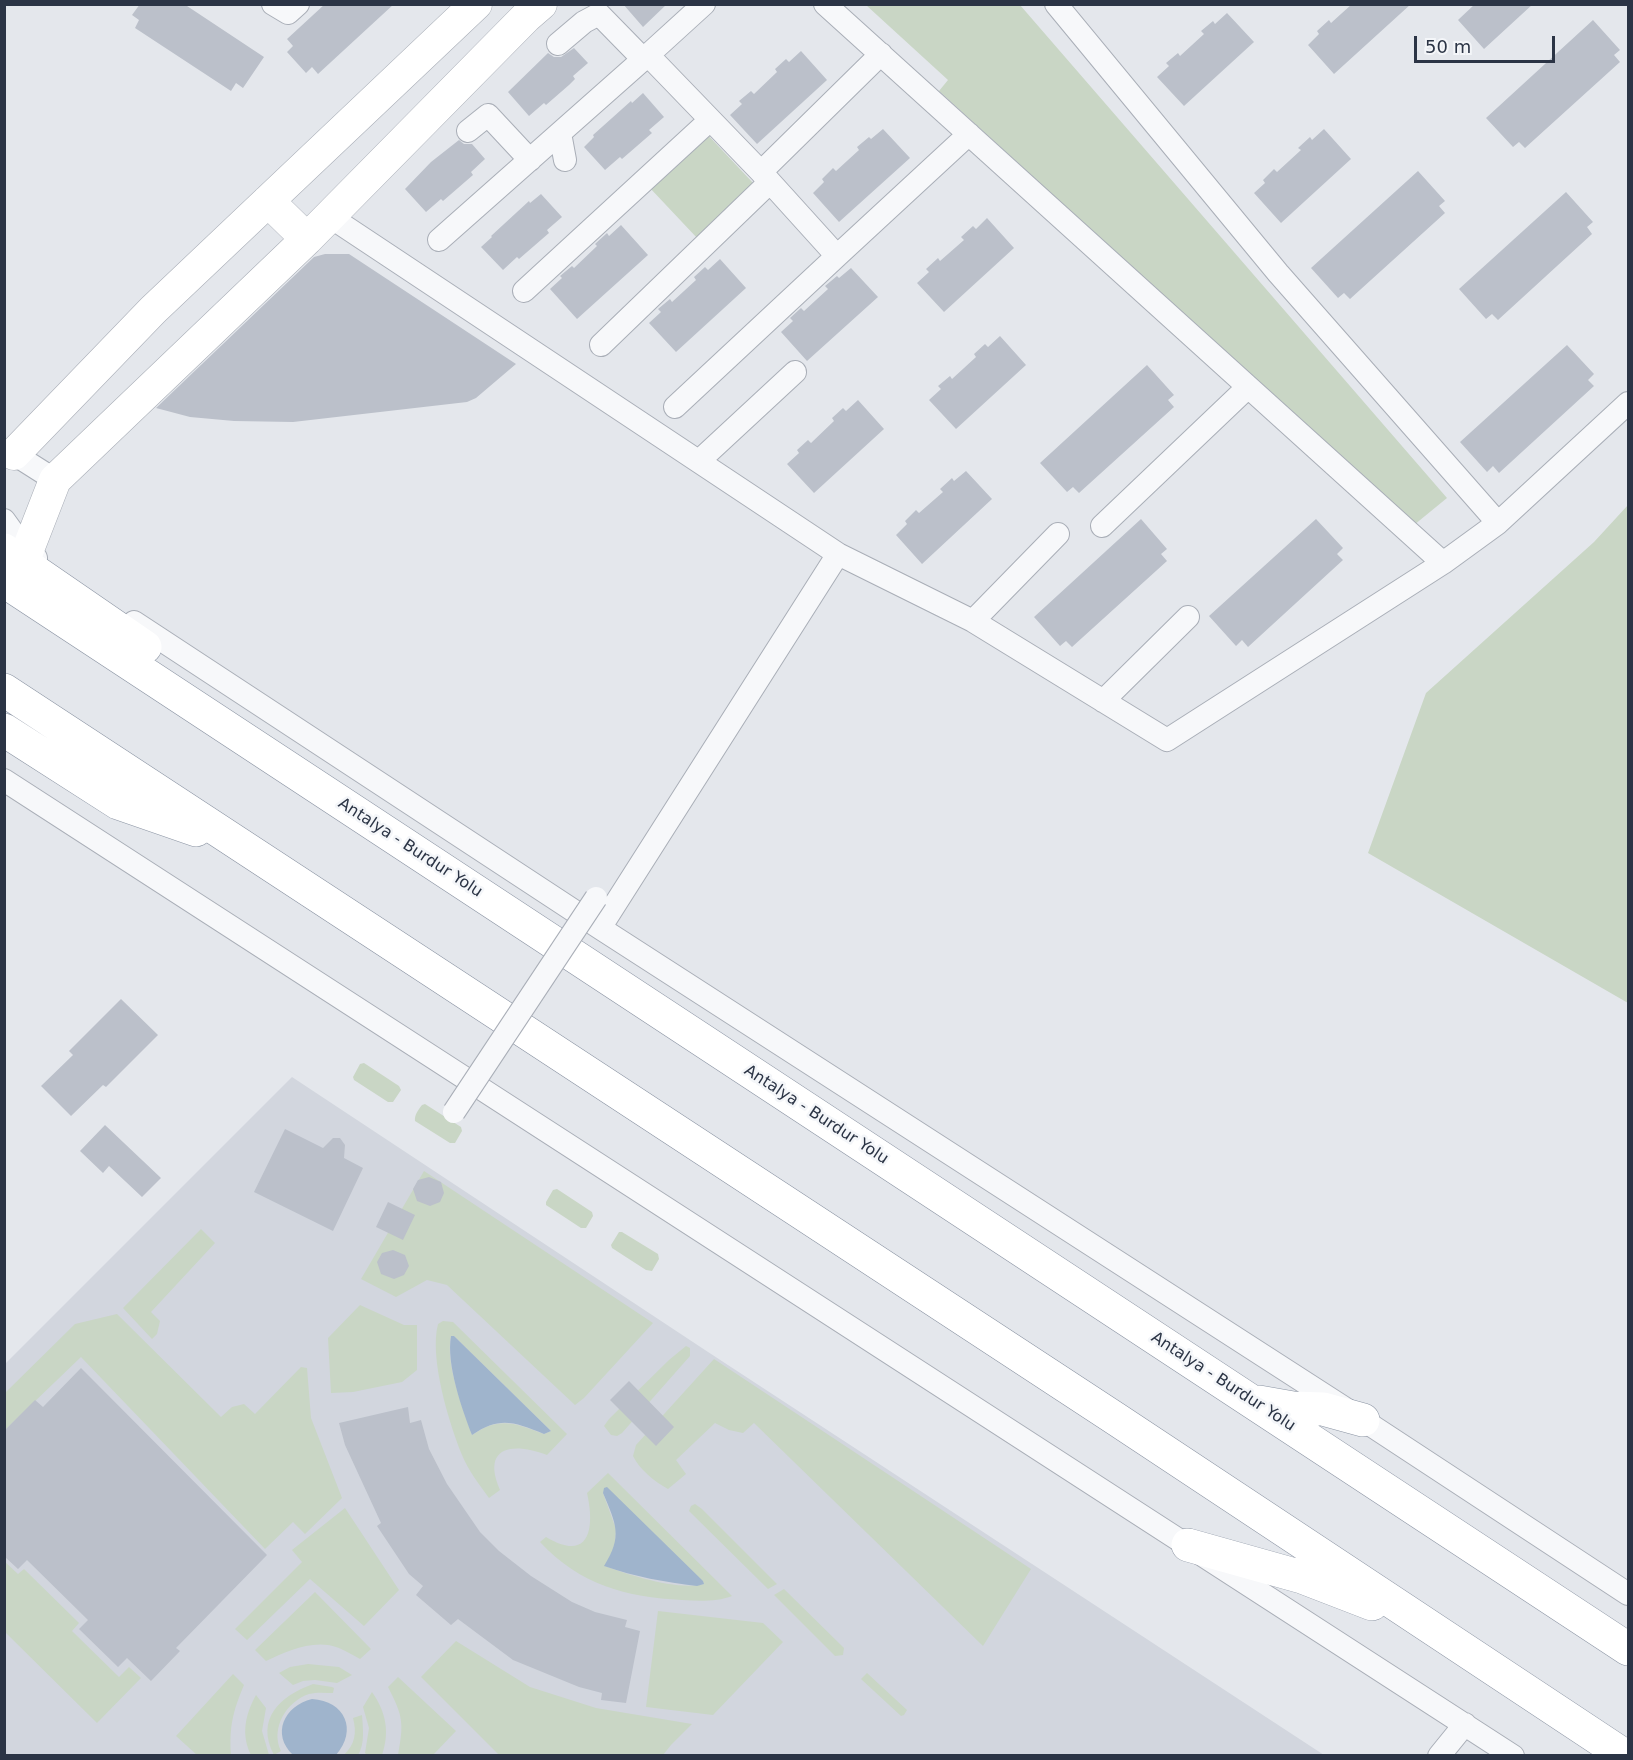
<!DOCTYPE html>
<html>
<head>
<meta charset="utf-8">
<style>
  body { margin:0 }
  #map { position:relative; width:1633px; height:1760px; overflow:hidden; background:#e4e7ec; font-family:"DejaVu Sans",sans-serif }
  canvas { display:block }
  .frame { position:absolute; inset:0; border:6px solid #2b3445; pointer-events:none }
  .scale { position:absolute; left:1414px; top:36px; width:141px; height:27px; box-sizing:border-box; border:3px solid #2b3445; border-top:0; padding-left:8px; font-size:18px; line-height:21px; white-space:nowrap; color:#2b3445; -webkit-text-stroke:4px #f4f6f9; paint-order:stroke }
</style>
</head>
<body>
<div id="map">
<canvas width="1633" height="1760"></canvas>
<div class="frame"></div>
<div class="scale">50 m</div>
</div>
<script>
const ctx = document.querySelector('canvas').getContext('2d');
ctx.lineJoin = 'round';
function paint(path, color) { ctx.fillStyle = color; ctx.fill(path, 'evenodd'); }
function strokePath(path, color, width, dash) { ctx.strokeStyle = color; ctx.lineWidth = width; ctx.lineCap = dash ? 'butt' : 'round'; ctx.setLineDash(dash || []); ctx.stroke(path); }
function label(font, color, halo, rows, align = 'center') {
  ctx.font = font + ' "DejaVu Sans",sans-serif'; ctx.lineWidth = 5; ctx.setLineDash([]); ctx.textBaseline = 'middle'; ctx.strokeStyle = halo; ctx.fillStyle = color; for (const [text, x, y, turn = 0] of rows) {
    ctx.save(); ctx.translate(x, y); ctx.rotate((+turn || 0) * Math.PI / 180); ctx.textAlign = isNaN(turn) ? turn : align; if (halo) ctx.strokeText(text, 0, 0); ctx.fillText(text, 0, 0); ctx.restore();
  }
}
paint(new Path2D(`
  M 292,1077 L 705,1350 L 1324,1755 L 5,1756 L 5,1364 Z`), '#d2d6de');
paint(new Path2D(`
  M 866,5 L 1020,5 L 1447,498 L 1414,525 L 939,91 L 948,80 Z
  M 706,133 L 755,185 L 698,239 L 649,187 Z
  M 1628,505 L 1628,1003 L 1368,853 L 1426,693 L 1594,542 Z
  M 364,1063 L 399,1086 L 401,1090 L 393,1102 L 388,1102 L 354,1080 L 353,1077 L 360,1064 Z
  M 425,1104 L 461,1127 L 462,1131 L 455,1143 L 450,1143 L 415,1121 C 414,1115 419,1109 422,1105 Z
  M 424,1171 L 653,1323 L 584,1398 L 575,1405 L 447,1285 L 427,1280 L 396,1297 L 361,1279 Z
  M 557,1189 L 592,1212 L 593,1216 L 586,1228 L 581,1228 L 546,1205 L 546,1202 L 553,1190 Z
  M 201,1229 L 215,1243 L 151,1312 L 160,1321 L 157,1334 L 152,1339 L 123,1308 Z
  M 619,1232 L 622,1232 L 658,1254 L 659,1259 L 652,1271 L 646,1270 L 612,1248 L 611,1245 Z
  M 360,1305 L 404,1325 L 417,1325 L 417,1370 L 402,1382 L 353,1392 L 331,1393 L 328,1338 Z
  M 117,1314 L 221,1417 L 232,1407 L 244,1404 L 255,1414 L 301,1367 L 307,1368 L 311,1418 L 342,1498 L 305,1534 L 293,1522 L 265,1549 L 81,1357 L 5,1430 L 5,1393 L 75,1324 Z
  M 443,1321 L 453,1322 L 567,1434 L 547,1455 C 513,1442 481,1446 500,1490 L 489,1498 C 479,1484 468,1470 462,1455 C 449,1423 429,1358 438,1324 ZM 451,1336 L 454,1336 L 551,1431 L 544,1434 C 515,1423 499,1416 472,1435 C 463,1408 445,1364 451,1336 Z
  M 686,1346 L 690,1348 L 690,1356 L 622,1433 L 617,1436 L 611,1435 L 604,1426 L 609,1419 L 669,1360 Z
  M 714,1359 L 1031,1569 L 983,1646 L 754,1423 L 743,1433 L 729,1430 L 715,1423 L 676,1460 L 686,1474 L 668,1489 C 655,1482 639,1469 633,1456 L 636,1445 Z
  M 608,1473 L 732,1596 C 717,1602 698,1601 682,1600 C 626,1597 580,1585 540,1542 L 546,1537 C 590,1563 595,1528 587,1493 ZM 603,1493 L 704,1584 C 678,1591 629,1575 605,1566 L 615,1546 L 616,1529 Z
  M 695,1504 L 702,1509 L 777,1584 L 768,1589 L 689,1511 L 691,1506 Z
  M 345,1508 L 399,1590 L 364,1626 L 310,1579 L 247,1640 L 235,1629 L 302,1562 L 292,1550 Z
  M 4,1561 L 18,1574 L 24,1569 L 79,1623 L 72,1631 L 119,1677 L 129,1667 L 141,1678 L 97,1723 L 5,1632 Z
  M 784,1589 L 844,1648 L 843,1655 L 835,1656 L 774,1595 Z
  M 315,1592 L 371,1649 L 360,1659 C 353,1655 346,1651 339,1648 C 315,1638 287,1651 266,1661 L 255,1650 Z
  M 658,1611 L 763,1623 L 783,1642 L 713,1715 L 646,1707 Z
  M 456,1641 L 530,1687 L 596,1708 L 692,1724 L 671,1745 L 663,1755 L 499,1755 L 421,1677 Z
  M 308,1664 L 339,1667 L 352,1675 L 337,1683 L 315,1680 L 303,1681 L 293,1685 L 279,1673 L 290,1667 Z
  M 867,1673 L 907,1710 L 904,1715 L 901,1716 L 861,1679 Z
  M 233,1674 L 244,1685 C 233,1711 229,1727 231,1755 L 197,1755 L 176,1736 Z
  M 398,1677 L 456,1731 L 433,1755 L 398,1755 C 404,1723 403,1716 388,1687 Z
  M 313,1684 L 332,1687 L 334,1688 L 333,1693 C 325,1693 317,1692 309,1694 C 287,1701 270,1728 281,1751 L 274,1755 C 255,1719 280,1696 313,1684 Z
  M 372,1692 C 386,1712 390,1732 382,1755 L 367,1755 L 365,1753 L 369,1728 L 363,1707 Z
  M 256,1695 L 266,1708 L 262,1731 L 269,1755 L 251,1755 C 241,1735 245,1715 256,1695 Z
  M 362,1715 C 363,1729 365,1744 358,1755 L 344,1755 C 355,1744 357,1733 353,1718 Z`), '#c9d6c5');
paint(new Path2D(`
  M 451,1336 L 454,1336 L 551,1431 L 544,1434 C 514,1422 500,1416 472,1435 C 462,1409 446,1364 451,1336 Z
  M 607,1487 L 703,1581 L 704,1584 L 697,1586 C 665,1582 635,1577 604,1566 C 623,1536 616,1524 603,1493 L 604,1488 Z
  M 312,1699 C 345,1701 358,1730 336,1755 L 293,1755 C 271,1734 284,1706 312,1699 Z`), '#9fb4cc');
paint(new Path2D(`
  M 140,4 L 184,4 L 264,57 L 243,88 L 236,83 L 231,91 L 135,28 L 139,20 L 132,15 Z
  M 325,4 L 394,4 L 318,74 L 312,67 L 306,73 L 287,52 L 293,46 L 287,39 Z
  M 623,4 L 667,4 L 643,27 Z
  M 1352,4 L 1411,4 L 1334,74 L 1308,45 L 1319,34 L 1317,31 L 1329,20 L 1331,23 Z
  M 1475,4 L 1533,4 L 1484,49 L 1458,20 Z
  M 1227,13 L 1254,42 L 1184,106 L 1157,77 L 1169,66 L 1166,63 L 1178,53 L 1180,56 L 1204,34 L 1201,31 L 1213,21 L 1215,24 Z
  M 1593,20 L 1620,50 L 1614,55 L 1620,62 L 1525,148 L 1519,142 L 1513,147 L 1486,118 Z
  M 574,48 L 588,63 L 573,76 L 575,79 L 569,85 L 546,105 L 544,103 L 529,116 L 508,92 L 548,53 L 554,57 L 561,57 Z
  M 801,51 L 827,80 L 757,144 L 730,115 L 742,104 L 739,101 L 751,91 L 754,94 L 777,72 L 775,69 L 786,59 L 789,62 Z
  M 643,93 L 664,117 L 649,130 L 652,133 L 622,159 L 620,157 L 605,170 L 584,147 L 594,137 L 593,135 L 631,101 L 632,103 Z
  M 883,129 L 910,158 L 839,222 L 813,193 L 824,182 L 822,179 L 833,168 L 836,171 L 859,150 L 857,147 L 869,137 L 871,139 Z
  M 1324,129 L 1351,159 L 1281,223 L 1254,193 L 1265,183 L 1263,180 L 1274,169 L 1277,172 L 1301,150 L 1298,148 L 1310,137 L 1312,140 Z
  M 459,140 L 464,144 L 472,144 L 485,159 L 471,172 L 473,175 L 443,201 L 441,199 L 426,212 L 405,189 L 431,162 Z
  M 1418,171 L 1445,201 L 1439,206 L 1445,213 L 1350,299 L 1344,293 L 1338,298 L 1311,268 Z
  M 1566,192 L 1593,222 L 1587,227 L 1592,234 L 1498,320 L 1492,314 L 1486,319 L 1459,289 Z
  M 541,194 L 562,217 L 547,230 L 549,233 L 519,259 L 517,257 L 503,270 L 481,247 L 492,237 L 491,236 L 529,201 L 530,203 Z
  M 987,218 L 1014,248 L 944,312 L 917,283 L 929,272 L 926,269 L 938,258 L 940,261 L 964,240 L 961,237 L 973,226 L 976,229 Z
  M 621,225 L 648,255 L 577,319 L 550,289 L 562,278 L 560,276 L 572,266 L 574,268 L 597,246 L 595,244 L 607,233 L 609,236 Z
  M 325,254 L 349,254 L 516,364 L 476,398 L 467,402 L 293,422 L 234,421 L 190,417 L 156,408 L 314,257 Z
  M 720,259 L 746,288 L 676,352 L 649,323 L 661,312 L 658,309 L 670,299 L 672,302 L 696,280 L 694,277 L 705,267 L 708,270 Z
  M 851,268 L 878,297 L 807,361 L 781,332 L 793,321 L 790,318 L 801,308 L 804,311 L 828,289 L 825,286 L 837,276 L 839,278 Z
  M 1000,336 L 1026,365 L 956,429 L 929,400 L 941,389 L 938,386 L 950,376 L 952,379 L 976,357 L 974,354 L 985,344 L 988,347 Z
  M 1567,345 L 1594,374 L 1588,380 L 1594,386 L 1499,473 L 1493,466 L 1487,472 L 1460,442 Z
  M 1147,365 L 1174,395 L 1168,400 L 1174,407 L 1079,493 L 1073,487 L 1067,492 L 1040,463 Z
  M 858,400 L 884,429 L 814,493 L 787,464 L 799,453 L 797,450 L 808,440 L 811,443 L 834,421 L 832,418 L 843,408 L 846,411 Z
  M 966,471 L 992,499 L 922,564 L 896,535 L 907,524 L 905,521 L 916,510 L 919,513 L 943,492 L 940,489 L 952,478 L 954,481 Z
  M 1141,519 L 1167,549 L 1161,554 L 1167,561 L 1072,647 L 1066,641 L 1060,646 L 1034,617 Z
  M 1316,519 L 1343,548 L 1337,554 L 1343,560 L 1248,647 L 1242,640 L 1236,646 L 1209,616 Z
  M 121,999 L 158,1035 L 106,1087 L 103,1085 L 71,1116 L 41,1086 L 73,1055 L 69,1051 Z
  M 105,1125 L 161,1178 L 142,1197 L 109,1166 L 103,1173 L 80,1151 Z
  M 285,1129 L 323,1148 L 333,1138 L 340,1138 L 345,1145 L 344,1158 L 363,1168 L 333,1231 L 254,1192 Z
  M 429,1177 L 441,1182 L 444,1193 L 440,1202 L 430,1206 L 417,1201 L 413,1189 L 418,1180 Z
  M 388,1202 L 415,1215 L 403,1240 L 376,1227 Z
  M 393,1250 L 405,1255 L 409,1266 L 404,1275 L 394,1279 L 381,1274 L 377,1262 L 382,1253 Z
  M 81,1368 L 267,1555 L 176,1648 L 180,1651 L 151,1681 L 127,1658 L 118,1667 L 79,1629 L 88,1620 L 27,1560 L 18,1569 L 4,1556 L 4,1431 L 35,1400 L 43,1407 Z
  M 629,1381 L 674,1427 L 656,1446 L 610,1400 Z
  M 408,1407 L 410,1423 L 421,1420 L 429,1449 L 447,1484 L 480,1532 L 499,1551 L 531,1576 L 572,1602 L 595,1612 L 627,1620 L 625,1627 L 640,1631 L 626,1703 L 601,1700 L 602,1693 L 579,1687 L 513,1660 L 458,1619 L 451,1625 L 416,1595 L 423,1586 L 409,1574 L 377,1526 L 381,1523 L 345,1445 L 339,1423 Z`), '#bbc0ca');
const street = new Path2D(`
  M 273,4 L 288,13 L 298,4
  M 704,4 L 648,55 L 761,172
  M 825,4 L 1443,563
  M 1056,4 L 1278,273 L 1498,523
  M 558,44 L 584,22 L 599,14 L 643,59
  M 881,54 L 761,172 L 837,256 L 969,134
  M 468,131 L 488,115 L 530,160
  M 560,133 L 565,160
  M 329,216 L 838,554 L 973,621 L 1167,740 L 1443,563 L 1498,523 L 1628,403
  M 439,240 L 648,55
  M 524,291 L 710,120
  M 601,345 L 770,182
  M 675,407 L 837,256
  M 4,451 L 14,454 L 55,480
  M 699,461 L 795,372
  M 4,520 L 27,552 L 36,558
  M 1102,526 L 1248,387
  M 973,621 L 1058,534
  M 134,622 L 600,928 L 1363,1420 L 1628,1594
  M 1103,701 L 1188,617
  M 4,780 L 1513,1756
  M 600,928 L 838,554
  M 1439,1756 L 1465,1724`);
const secondary = new Path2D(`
  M 268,201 L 307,239
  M 14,454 L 153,310 L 476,4
  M 27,552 L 55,480 L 307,239 L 526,17 L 541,4`);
const highway = new Path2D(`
  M 4,550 L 145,647
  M 4,581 L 1628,1649
  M 4,690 L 1116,1419 L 1625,1756
  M 4,730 L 118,803 L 196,830
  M 1259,1402 L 1293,1408 L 1323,1409 L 1363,1420
  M 1188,1545 L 1302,1577 L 1372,1604`);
strokePath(street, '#a9aeb7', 24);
strokePath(secondary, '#a9aeb7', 33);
strokePath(highway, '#8b94a3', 34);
strokePath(street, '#f7f8fa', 22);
strokePath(secondary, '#fff', 32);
strokePath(highway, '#fff', 33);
const streetBridge = new Path2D(`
  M 454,1112 L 596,898`);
strokePath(streetBridge, '#a9aeb7', 24, []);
strokePath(streetBridge, '#f7f8fa', 22);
label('16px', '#2b3445', '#f4f6f9', [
  ["Antalya - Burdur Yolu",410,848,33],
  ["Antalya - Burdur Yolu",816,1115,33],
  ["Antalya - Burdur Yolu",1223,1382,33]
]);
</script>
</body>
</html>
